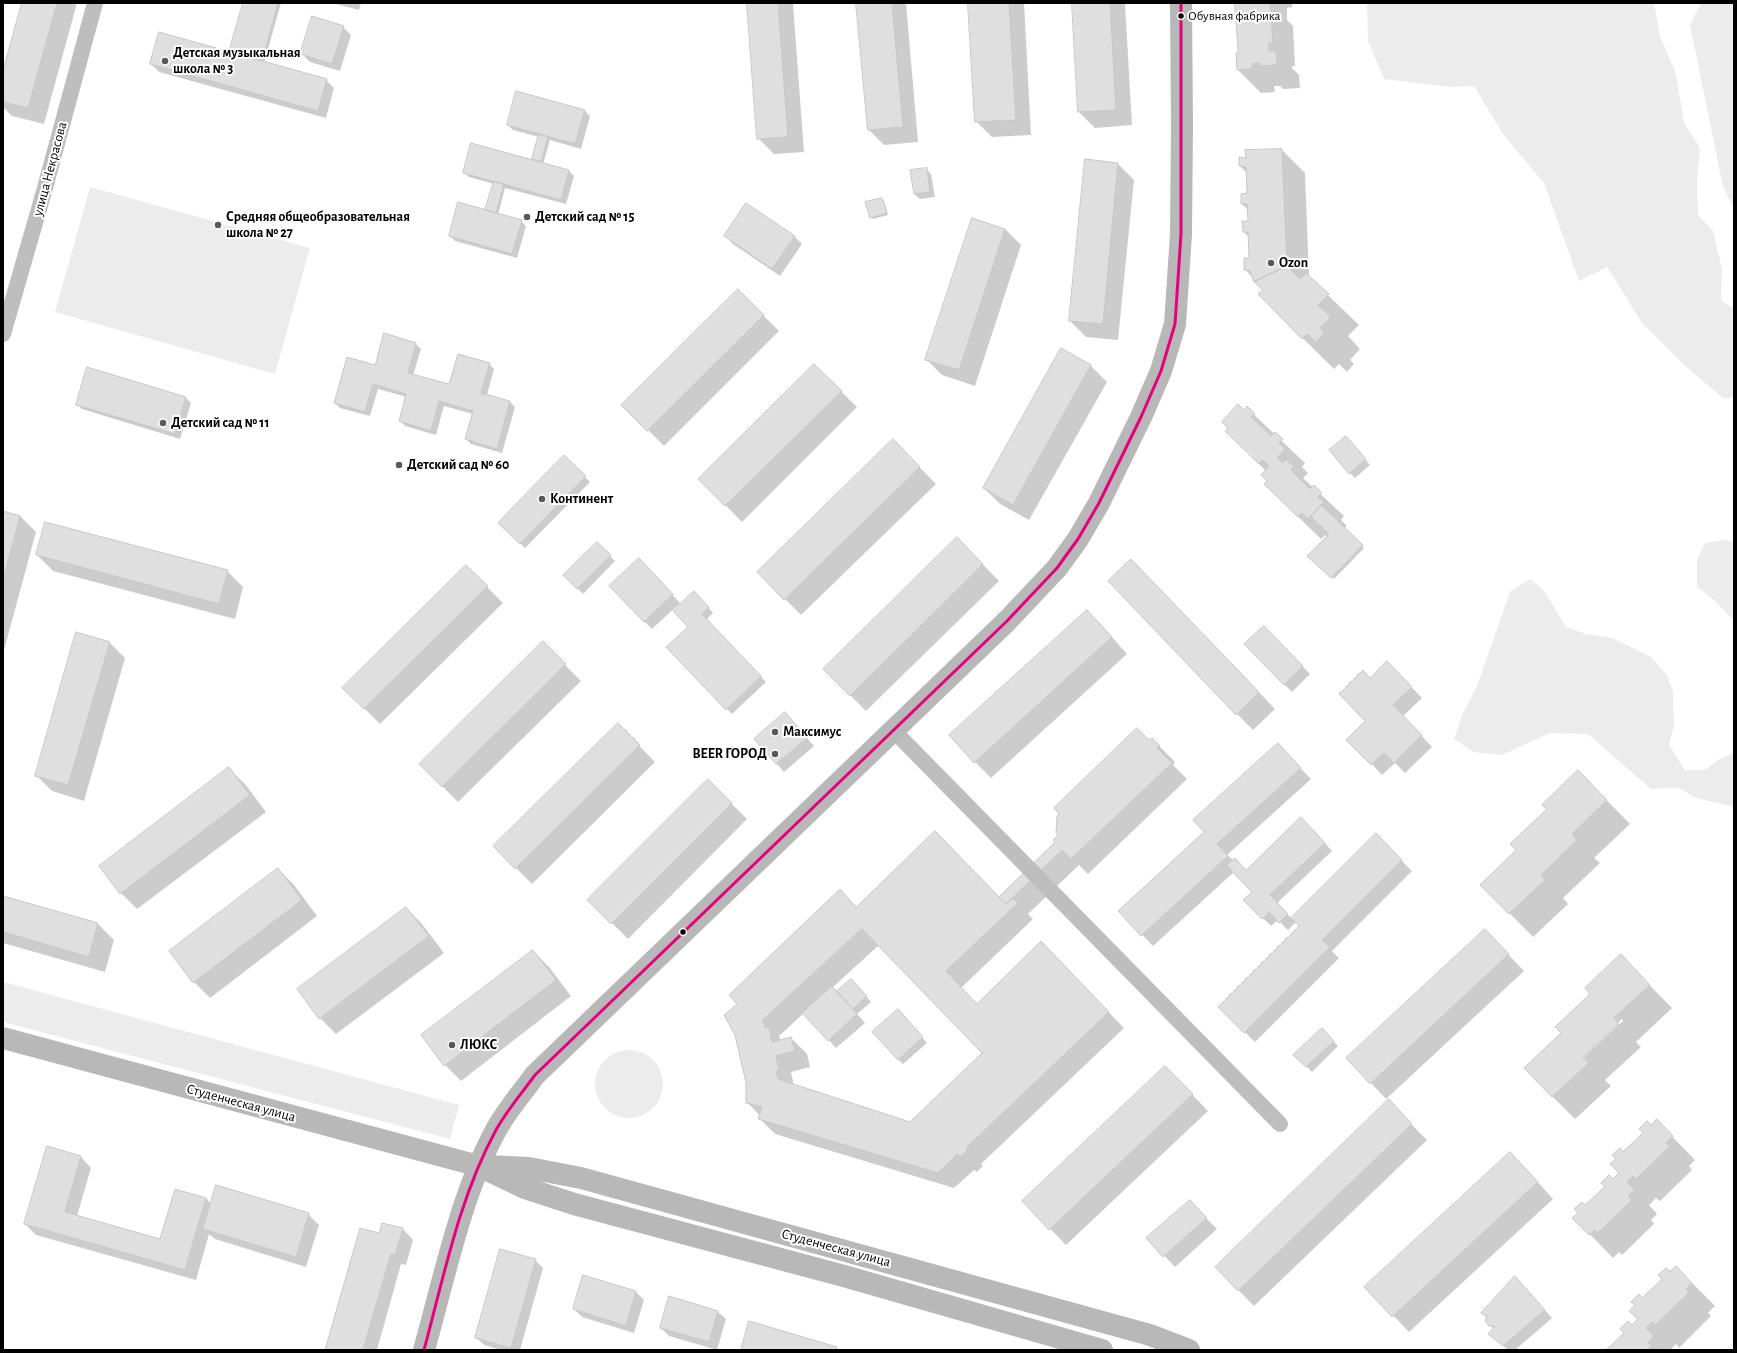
<!DOCTYPE html>
<html>
<head>
<meta charset="utf-8">
<style>
  body { margin:0 }
  #map { position:relative; width:1737px; height:1353px; overflow:hidden; background:#fff; font-family:"Alegreya Sans",sans-serif }
  canvas { display:block }
  .frame { position:absolute; inset:0; border:4px solid #000; pointer-events:none }
</style>
</head>
<body>
<div id="map">
<canvas width="1737" height="1353"></canvas>
<div class="frame"></div>
</div>
<script>
const ctx = document.querySelector('canvas').getContext('2d');
ctx.lineJoin = 'round';
function paint(path, color) { ctx.fillStyle = color; ctx.fill(path, 'evenodd'); }
function strokePath(path, color, width, dash) { ctx.strokeStyle = color; ctx.lineWidth = width; ctx.lineCap = dash ? 'butt' : 'round'; ctx.setLineDash(dash || []); ctx.stroke(path); }
function label(font, color, halo, rows, align = 'center') {
  ctx.font = font + ' "Alegreya Sans",sans-serif'; ctx.lineWidth = 4; ctx.setLineDash([]); ctx.textBaseline = 'middle'; ctx.strokeStyle = halo; ctx.fillStyle = color; for (const [text, x, y, turn = 0] of rows) {
    ctx.save(); ctx.translate(x, y); ctx.rotate((+turn || 0) * Math.PI / 180); ctx.textAlign = isNaN(turn) ? turn : align; if (halo) ctx.strokeText(text, 0, 0); ctx.fillText(text, 0, 0); ctx.restore();
  }
}
paint(new Path2D(`
  M 1367,3 L 1654,3 L 1660,36 L 1676,74 L 1684,123 L 1700,148 L 1697,181 L 1698,215 L 1713,231 L 1722,269 L 1721,300 L 1734,309 L 1734,397 L 1724,399 L 1683,364 L 1642,323 L 1607,267 L 1579,281 L 1544,183 L 1505,137 L 1474,86 L 1451,87 L 1384,79 L 1368,41 Z
  M 1701,3 L 1734,3 L 1734,208 L 1723,187 L 1690,25 Z
  M 90,187 L 310,248 L 275,374 L 55,312 Z
  M 1724,540 L 1734,542 L 1734,621 L 1712,598 L 1697,587 L 1697,560 L 1705,543 Z
  M 1530,579 L 1543,589 L 1566,627 L 1586,634 L 1612,638 L 1651,657 L 1667,675 L 1673,692 L 1674,726 L 1669,745 L 1685,770 L 1705,770 L 1718,760 L 1734,753 L 1734,807 L 1696,798 L 1679,788 L 1651,789 L 1588,734 L 1550,733 L 1502,755 L 1473,752 L 1454,739 L 1463,713 L 1477,686 L 1510,592 Z
  M 3,982 L 459,1105 L 450,1139 L 3,1022 Z
  M595 1084a34 34 0 1 1 68 0a34 34 0 1 1-68 0Z`), '#ececec');
paint(new Path2D(`
  M 23,3 L 77,3 L 44,124 L 12,116 L 3,107 L 3,74 Z
  M 244,3 L 281,3 L 264,63 L 326,80 L 334,88 L 326,118 L 159,72 L 151,64 L 230,53 Z
  M 332,3 L 361,3 L 359,10 Z
  M 748,3 L 793,4 L 804,152 L 774,154 L 758,138 Z
  M 857,3 L 906,3 L 918,142 L 884,145 L 868,129 Z
  M 969,3 L 1024,3 L 1031,135 L 992,137 L 976,121 Z
  M 1073,3 L 1125,3 L 1132,125 L 1095,128 L 1079,112 Z
  M 1242,3 L 1292,3 L 1292,7 L 1287,8 L 1287,20 L 1293,26 L 1295,66 L 1292,66 L 1292,68 L 1299,75 L 1300,88 L 1283,89 L 1280,86 L 1274,86 L 1275,92 L 1261,93 L 1238,70 Z
  M 343,27 L 351,35 L 340,71 L 310,62 L 302,54 Z
  M 585,111 L 590,116 L 581,149 L 550,140 L 543,164 L 569,171 L 574,176 L 566,204 L 505,188 L 498,215 L 521,221 L 526,226 L 517,258 L 455,241 L 450,236 L 489,212 L 494,184 L 469,177 L 464,172 L 535,161 L 533,159 L 539,137 L 513,130 L 508,125 Z
  M 1282,150 L 1305,173 L 1309,277 L 1359,325 L 1348,336 L 1360,349 L 1350,360 L 1354,364 L 1347,372 L 1339,364 L 1334,369 L 1259,295 L 1264,291 L 1245,269 L 1250,259 L 1249,237 L 1244,232 L 1249,222 L 1248,210 L 1242,204 L 1248,194 L 1247,173 L 1240,166 L 1247,159 Z
  M 1118,164 L 1134,180 L 1118,340 L 1086,337 L 1070,321 Z
  M 926,169 L 931,174 L 935,197 L 920,199 L 914,194 Z
  M 882,199 L 884,201 L 888,215 L 873,219 L 871,217 Z
  M 1005,229 L 1021,245 L 975,386 L 942,375 L 926,359 Z
  M 725,236 L 794,236 L 802,244 L 780,276 L 733,244 Z
  M 738,290 L 779,331 L 664,446 L 623,405 Z
  M 416,344 L 421,349 L 413,375 L 449,386 L 489,364 L 494,369 L 487,395 L 510,402 L 515,407 L 502,453 L 471,444 L 466,439 L 473,414 L 444,406 L 436,435 L 405,426 L 400,421 L 407,397 L 378,389 L 370,416 L 340,408 L 335,403 L 375,366 Z
  M 1061,350 L 1091,366 L 1107,382 L 1029,520 L 1000,504 L 984,488 Z
  M 814,365 L 857,407 L 742,522 L 700,479 Z
  M 88,368 L 186,398 L 191,403 L 180,439 L 82,409 L 77,404 Z
  M 1247,408 L 1305,463 L 1302,467 L 1308,473 L 1303,478 L 1344,516 L 1341,520 L 1347,526 L 1344,528 L 1364,548 L 1334,579 L 1309,556 L 1327,537 L 1325,535 L 1321,539 L 1288,507 L 1268,481 L 1266,471 L 1249,454 L 1244,411 Z
  M 893,440 L 936,484 L 801,615 L 758,572 Z
  M 1351,442 L 1370,465 L 1355,478 L 1350,473 Z
  M 564,456 L 590,482 L 525,548 L 500,523 Z
  M 3,512 L 20,516 L 36,532 L 3,654 Z
  M 957,538 L 999,581 L 866,711 L 824,669 Z
  M 597,543 L 615,561 L 583,594 L 564,575 Z
  M 37,555 L 227,571 L 243,587 L 235,619 L 53,571 Z
  M 466,566 L 503,603 L 380,724 L 344,688 Z
  M 646,567 L 680,603 L 652,629 L 644,621 Z
  M 1147,576 L 1275,709 L 1253,730 L 1237,714 Z
  M 694,592 L 713,613 L 706,620 L 766,682 L 732,714 L 667,647 L 689,627 Z
  M 1103,627 L 1127,654 L 991,778 L 975,762 Z
  M 1264,627 L 1310,674 L 1292,692 L 1246,644 Z
  M 109,642 L 125,658 L 84,801 L 52,791 L 36,775 Z
  M 543,643 L 581,681 L 458,802 L 420,764 Z
  M 1387,662 L 1422,698 L 1403,716 L 1432,747 L 1405,773 L 1395,763 L 1382,775 L 1372,764 L 1367,721 L 1370,679 Z
  M 793,722 L 814,746 L 784,772 L 755,739 Z
  M 618,724 L 655,762 L 532,884 L 494,846 Z
  M 1152,739 L 1175,762 L 1173,765 L 1187,779 L 1088,874 L 1079,865 L 1028,914 L 1033,919 L 961,988 L 977,1005 L 1057,959 L 1124,1028 L 981,1164 L 983,1166 L 977,1172 L 974,1170 L 954,1188 L 775,1134 L 759,1118 L 760,1116 L 747,1102 L 747,1083 L 738,1004 L 840,890 L 856,907 L 999,898 L 1057,842 ZM 879,945 L 984,1053 L 911,1123 L 794,1086 L 791,1072 L 810,1067 L 807,1054 L 791,1038 L 781,1041 L 779,1036 L 804,1013 L 836,1048 L 865,1023 L 857,1014 L 871,1002 L 856,985 L 851,980 L 837,993 L 832,988 Z
  M 1288,755 L 1311,779 L 1227,855 L 1246,871 L 1309,826 L 1332,851 L 1277,903 L 1292,919 L 1376,835 L 1412,871 L 1332,951 L 1339,958 L 1255,1042 L 1219,1007 L 1300,926 L 1296,922 L 1288,930 L 1278,920 L 1271,926 L 1245,900 L 1253,892 L 1234,872 L 1153,946 L 1119,911 Z
  M 229,769 L 245,784 L 266,812 L 137,909 L 121,893 Z
  M 1578,771 L 1630,824 L 1594,858 L 1600,863 L 1563,898 L 1568,904 L 1533,937 L 1482,885 L 1518,851 Z
  M 708,780 L 747,819 L 628,939 L 589,900 Z
  M 278,869 L 294,885 L 317,916 L 210,998 L 194,982 Z
  M 3,897 L 98,924 L 114,940 L 105,972 L 3,943 Z
  M 406,908 L 422,924 L 444,953 L 336,1034 L 320,1018 Z
  M 1485,930 L 1524,971 L 1386,1099 L 1371,1083 Z
  M 533,951 L 549,967 L 571,996 L 461,1081 L 445,1065 Z
  M 1621,956 L 1672,1008 L 1636,1042 L 1641,1047 L 1605,1080 L 1611,1086 L 1575,1119 L 1552,1096 L 1563,1033 ZM 1622,1019 L 1623,1021 L 1584,1057 L 1582,1056 Z
  M 903,1016 L 927,1043 L 903,1064 L 898,1059 Z
  M 1322,1029 L 1338,1046 L 1312,1072 L 1295,1055 Z
  M 1181,1083 L 1208,1111 L 1066,1245 L 1023,1201 Z
  M 1404,1117 L 1427,1140 L 1254,1306 L 1216,1267 Z
  M 1657,1121 L 1695,1160 L 1689,1166 L 1692,1170 L 1660,1201 L 1656,1198 L 1649,1205 L 1657,1214 L 1651,1220 L 1654,1224 L 1622,1255 L 1619,1252 L 1613,1258 L 1574,1218 L 1620,1173 L 1623,1153 Z
  M 81,1157 L 91,1168 L 77,1216 L 161,1240 L 206,1198 L 211,1204 L 308,1214 L 319,1225 L 306,1267 L 215,1239 L 209,1234 L 196,1280 L 36,1235 L 25,1224 Z
  M 1526,1169 L 1553,1199 L 1409,1332 L 1366,1287 Z
  M 1200,1212 L 1217,1229 L 1175,1267 L 1148,1238 Z
  M 403,1229 L 413,1240 L 406,1265 L 401,1264 L 377,1350 L 326,1350 L 380,1235 Z
  M 535,1260 L 543,1268 L 520,1350 L 501,1350 L 484,1345 L 476,1337 Z
  M 1676,1267 L 1715,1306 L 1708,1313 L 1711,1316 L 1679,1348 L 1676,1344 L 1670,1350 L 1608,1350 L 1639,1319 L 1643,1299 Z
  M 584,1276 L 636,1292 L 644,1300 L 634,1333 L 582,1317 L 574,1309 Z
  M 1523,1286 L 1552,1318 L 1515,1350 L 1508,1350 L 1490,1334 L 1494,1329 L 1490,1325 L 1487,1318 L 1482,1313 Z
  M 718,1312 L 726,1319 L 717,1350 L 669,1336 L 661,1328 Z`), '#0003');
const building = new Path2D(`
  M 22,3 L 57,3 L 28,108 L 3,102 L 3,71 Z
  M 243,3 L 278,3 L 262,61 L 229,52 Z
  M 747,3 L 778,3 L 788,137 L 757,139 Z
  M 856,3 L 892,3 L 903,127 L 868,130 Z
  M 968,3 L 1009,3 L 1016,120 L 975,122 Z
  M 1072,3 L 1110,3 L 1116,110 L 1078,112 Z
  M 1235,3 L 1270,3 L 1273,43 L 1269,43 L 1269,51 L 1276,51 L 1277,65 L 1259,66 L 1259,63 L 1252,64 L 1252,69 L 1237,70 L 1236,53 L 1238,53 Z
  M 312,16 L 344,26 L 332,64 L 300,54 Z
  M 159,32 L 327,79 L 318,111 L 150,64 Z
  M 516,91 L 585,110 L 575,144 L 507,125 Z
  M 539,134 L 548,137 L 541,162 L 532,159 Z
  M 471,143 L 569,170 L 561,200 L 463,173 Z
  M 1282,149 L 1287,266 L 1254,282 L 1250,271 L 1244,270 L 1244,258 L 1249,258 L 1248,232 L 1243,232 L 1242,221 L 1248,221 L 1247,204 L 1241,204 L 1241,194 L 1247,193 L 1246,167 L 1239,166 L 1239,157 L 1246,158 L 1245,150 Z
  M 1085,159 L 1118,163 L 1103,324 L 1069,321 Z
  M 927,168 L 930,192 L 914,194 L 910,170 Z
  M 494,181 L 504,184 L 496,213 L 485,210 Z
  M 882,198 L 887,213 L 870,218 L 865,202 Z
  M 458,202 L 522,220 L 512,254 L 449,236 Z
  M 746,203 L 795,236 L 772,269 L 724,236 Z
  M 972,218 L 1005,229 L 959,370 L 925,360 Z
  M 1287,266 L 1300,279 L 1306,273 L 1329,294 L 1318,305 L 1331,317 L 1320,328 L 1324,333 L 1316,342 L 1307,334 L 1302,339 L 1258,294 L 1263,290 L 1254,282 Z
  M 738,289 L 764,315 L 647,431 L 621,405 Z
  M 384,333 L 416,343 L 408,373 L 449,384 L 458,354 L 490,363 L 481,393 L 510,401 L 497,449 L 465,439 L 473,411 L 439,401 L 431,431 L 399,421 L 406,394 L 373,384 L 365,412 L 334,403 L 347,357 L 375,365 Z
  M 1061,348 L 1091,365 L 1013,505 L 983,488 Z
  M 814,364 L 842,391 L 725,506 L 698,479 Z
  M 87,367 L 186,397 L 175,434 L 76,405 Z
  M 1238,404 L 1244,410 L 1247,406 L 1255,414 L 1251,417 L 1271,436 L 1275,432 L 1283,439 L 1279,443 L 1285,449 L 1277,458 L 1283,463 L 1286,459 L 1294,467 L 1291,470 L 1310,489 L 1314,485 L 1322,493 L 1318,497 L 1324,502 L 1308,519 L 1301,513 L 1298,517 L 1264,484 L 1267,481 L 1261,475 L 1269,466 L 1262,460 L 1259,464 L 1225,431 L 1228,428 L 1222,422 Z
  M 1346,436 L 1366,459 L 1349,474 L 1329,450 Z
  M 893,439 L 920,467 L 784,600 L 757,572 Z
  M 564,455 L 586,476 L 520,544 L 498,523 Z
  M 1321,505 L 1363,545 L 1331,578 L 1307,556 L 1329,534 L 1311,517 Z
  M 3,511 L 20,516 L 3,580 Z
  M 45,522 L 228,570 L 219,604 L 36,555 Z
  M 957,537 L 983,564 L 850,696 L 823,669 Z
  M 597,542 L 611,555 L 577,589 L 563,575 Z
  M 639,558 L 673,594 L 644,622 L 609,586 Z
  M 1131,559 L 1259,692 L 1236,715 L 1108,581 Z
  M 466,565 L 488,586 L 364,709 L 342,688 Z
  M 694,591 L 709,607 L 702,614 L 761,676 L 726,710 L 666,647 L 688,627 L 673,611 Z
  M 1087,610 L 1112,637 L 974,763 L 949,735 Z
  M 1264,626 L 1303,666 L 1284,685 L 1244,644 Z
  M 76,632 L 110,642 L 68,785 L 35,776 Z
  M 543,641 L 566,664 L 442,787 L 419,764 Z
  M 1387,661 L 1412,687 L 1393,705 L 1422,735 L 1394,763 L 1384,753 L 1371,765 L 1346,740 L 1365,721 L 1339,694 L 1363,670 L 1370,678 Z
  M 785,712 L 807,738 L 776,764 L 754,739 Z
  M 618,723 L 640,745 L 515,869 L 493,846 Z
  M 1137,728 L 1149,740 L 1152,738 L 1160,746 L 1157,748 L 1172,763 L 1071,859 L 1062,850 L 1006,904 L 999,897 L 1055,842 L 1053,840 L 1058,835 L 1056,833 L 1057,816 L 1059,814 L 1054,808 Z
  M 1278,743 L 1301,768 L 1217,844 L 1228,856 L 1141,936 L 1118,911 L 1204,832 L 1193,820 Z
  M 229,767 L 250,795 L 120,894 L 99,866 Z
  M 1578,770 L 1607,800 L 1572,834 L 1577,840 L 1541,875 L 1545,880 L 1509,914 L 1480,885 L 1516,850 L 1510,844 L 1547,809 L 1542,805 Z
  M 708,779 L 732,803 L 611,924 L 587,900 Z
  M 1301,817 L 1325,843 L 1270,895 L 1288,914 L 1279,923 L 1269,912 L 1262,919 L 1243,900 L 1252,892 L 1226,865 L 1235,858 L 1246,870 Z
  M 935,831 L 1006,904 L 1013,898 L 1018,903 L 946,971 L 977,1004 L 1041,941 L 1109,1012 L 966,1148 L 968,1150 L 960,1157 L 957,1154 L 938,1173 L 758,1119 L 762,1107 L 746,1103 L 746,1083 L 735,1035 L 724,1015 L 737,1004 L 729,995 L 840,889 L 856,907 ZM 862,929 L 982,1053 L 910,1122 L 778,1079 L 776,1071 L 779,1070 L 776,1056 L 795,1051 L 791,1037 L 772,1042 L 769,1027 L 765,1028 L 763,1020 Z
  M 1376,833 L 1402,860 L 1322,940 L 1330,947 L 1244,1033 L 1218,1007 L 1299,926 L 1291,918 Z
  M 278,868 L 302,900 L 193,983 L 169,951 Z
  M 3,896 L 98,923 L 89,957 L 3,932 Z
  M 406,907 L 429,936 L 319,1019 L 297,989 Z
  M 1485,929 L 1509,954 L 1370,1084 L 1346,1058 Z
  M 533,950 L 556,980 L 444,1066 L 421,1035 Z
  M 1621,954 L 1650,985 L 1614,1018 L 1619,1024 L 1583,1057 L 1589,1063 L 1552,1097 L 1524,1068 L 1561,1033 L 1555,1027 L 1590,994 L 1585,988 Z
  M 851,979 L 867,996 L 853,1009 L 837,991 Z
  M 832,986 L 857,1014 L 828,1041 L 802,1013 Z
  M 898,1009 L 923,1037 L 898,1060 L 872,1032 Z
  M 1322,1028 L 1334,1041 L 1306,1067 L 1293,1055 Z
  M 1165,1066 L 1193,1094 L 1049,1230 L 1022,1201 Z
  M 1389,1099 L 1412,1124 L 1238,1291 L 1215,1267 Z
  M 1657,1119 L 1673,1136 L 1666,1143 L 1670,1146 L 1636,1179 L 1633,1176 L 1627,1182 L 1635,1190 L 1628,1196 L 1632,1200 L 1598,1233 L 1595,1230 L 1589,1235 L 1572,1218 L 1578,1213 L 1574,1209 L 1582,1202 L 1585,1205 L 1595,1196 L 1605,1186 L 1601,1183 L 1609,1175 L 1613,1179 L 1619,1173 L 1610,1164 L 1616,1159 L 1612,1155 L 1620,1148 L 1623,1152 L 1643,1133 L 1639,1129 L 1647,1121 L 1651,1125 Z
  M 47,1146 L 81,1156 L 65,1212 L 160,1239 L 175,1189 L 206,1198 L 185,1270 L 24,1224 Z
  M 1510,1152 L 1538,1182 L 1392,1317 L 1364,1287 Z
  M 216,1185 L 309,1213 L 296,1257 L 203,1229 Z
  M 1190,1200 L 1207,1218 L 1163,1257 L 1146,1238 Z
  M 382,1223 L 403,1228 L 395,1255 L 391,1254 L 363,1350 L 325,1350 L 360,1228 L 379,1233 Z
  M 500,1249 L 536,1259 L 511,1348 L 475,1338 Z
  M 1676,1266 L 1692,1283 L 1686,1289 L 1689,1293 L 1655,1325 L 1652,1322 L 1646,1328 L 1654,1336 L 1648,1343 L 1651,1346 L 1647,1350 L 1606,1350 L 1624,1333 L 1620,1329 L 1628,1321 L 1632,1325 L 1638,1319 L 1629,1311 L 1635,1305 L 1631,1302 L 1639,1294 L 1642,1298 L 1662,1279 L 1658,1275 L 1666,1268 L 1670,1271 Z
  M 583,1275 L 636,1291 L 626,1326 L 573,1309 Z
  M 1515,1276 L 1545,1310 L 1503,1346 L 1488,1334 L 1495,1326 L 1489,1326 L 1485,1321 L 1487,1316 L 1481,1313 Z
  M 669,1296 L 718,1311 L 709,1342 L 660,1328 Z
  M 749,1321 L 837,1347 L 836,1350 L 741,1350 Z`);
paint(building, '#dfdfdf');
strokePath(building, '#c7c7c7', 1);
strokePath(new Path2D(`
  M 3,334 L 45,188 L 95,3
  M 893,730 L 1280,1124`), '#bebebe', 16);
strokePath(new Path2D(`
  M 3,1038 L 479,1166 L 525,1188 L 574,1204 L 844,1276 L 1102,1350
  M 488,1166 L 529,1168 L 581,1178 L 1150,1335 L 1189,1350
  M 424,1350 C 444,1279 461,1194 496,1130 C 507,1110 522,1093 535,1075 L 1007,621 L 1057,568 L 1078,539 L 1099,503 L 1141,417 L 1161,371 L 1175,324 L 1181,234 L 1182,126 L 1181,3`), '#b8b8b8', 22);
strokePath(new Path2D(`
  M 424,1350 C 444,1276 459,1198 496,1130 C 507,1110 522,1093 535,1075 L 1007,621 L 1057,568 L 1078,539 L 1099,503 L 1141,417 L 1161,371 L 1175,324 L 1181,234 L 1181,3`), '#e5007d', 3);
for (const [x, y, r, color] of [
  [1181,16,3.5,"#000"],
  [165,61,4,"#595959"],
  [527,217,4,"#595959"],
  [218,225,4,"#595959"],
  [1271,263,4,"#595959"],
  [163,423,4,"#595959"],
  [399,465,4,"#595959"],
  [542,499,4,"#595959"],
  [775,732,4,"#595959"],
  [775,754,4,"#595959"],
  [683,932,3.5,"#000"],
  [452,1045,4,"#595959"]
]) { const dot = new Path2D(); dot.arc(x, y, r, 0, 2 * Math.PI); ctx.fillStyle = color; ctx.fill(dot); strokePath(dot, '#fff', 1.5); }
label('13px', '#000', '#fff', [
  ["Обувная фабрика",1188,16]
], 'left');
label('bold 14px', '#000', '#fff', [
  ["Детская музыкальная",173,53],
  ["школа № 3",173,69],
  ["Средняя общеобразовательная",226,217],
  ["школа № 27",226,233],
  ["Детский сад № 15",535,217],
  ["Ozon",1279,263],
  ["Детский сад № 11",171,423],
  ["Детский сад № 60",407,465],
  ["Континент",550,499],
  ["Максимус",783,732],
  ["BEER ГОРОД",767,754,"right"],
  ["ЛЮКС",460,1045]
], 'left');
label('14px', '#000', '#fff', [
  ["улица Некрасова",50,169,-75],
  ["Студенческая улица",241,1103,15],
  ["Студенческая улица",836,1248,15]
]);
</script>
</body>
</html>
